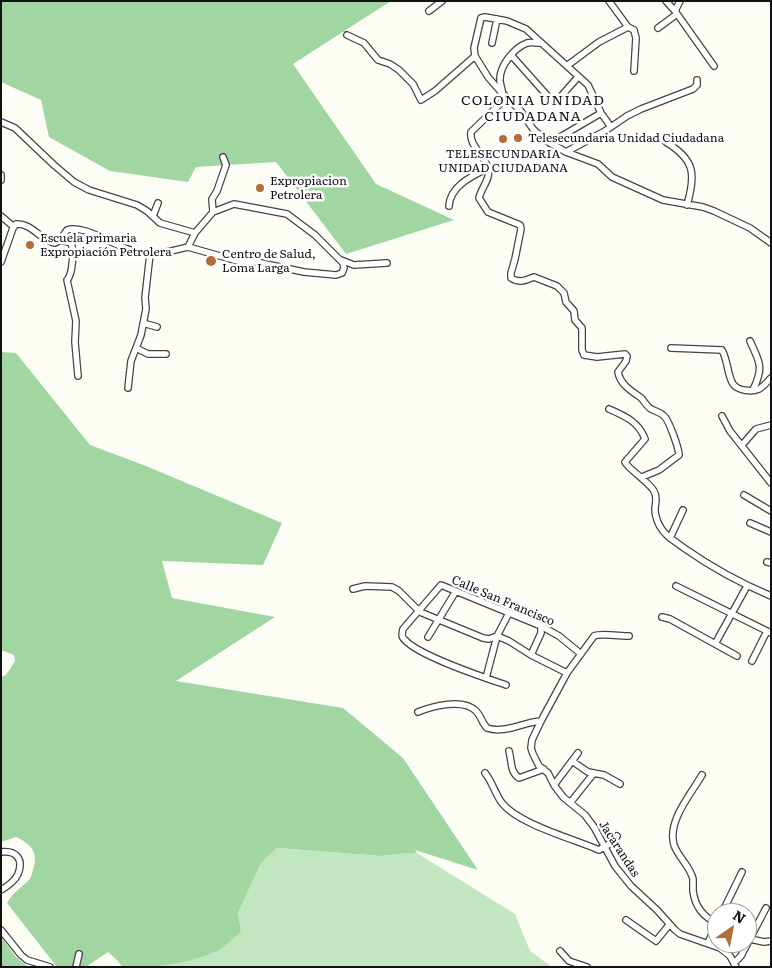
<!DOCTYPE html>
<html>
<head>
<meta charset="utf-8">
<style>
  body { margin:0 }
  #map { position:relative; width:772px; height:968px; overflow:hidden; background:#fcfef5; font-family:Literata,serif }
  canvas { display:block }
  .frame { position:absolute; inset:0; border:2px solid #111; pointer-events:none }
  .north { position:absolute; left:707px; top:903px; width:50px; height:50px; box-sizing:border-box; background:#fff; border:1px solid #a0a0a0; border-radius:50%; rotate:33deg; font-size:14px; font-weight:700; line-height:20px; text-align:center; color:#111 }
  .north::after { content:''; display:block; margin:auto; width:18px; height:22px; background:#b56b34; clip-path:polygon(50% 0,100% 100%,50% 72%,0 100%) }
</style>
</head>
<body>
<div id="map">
<canvas width="772" height="968"></canvas>
<div class="frame"></div>
<div class="north">N</div>
</div>
<script>
const ctx = document.querySelector('canvas').getContext('2d');
ctx.lineJoin = 'round';
function paint(path, color) { ctx.fillStyle = color; ctx.fill(path, 'evenodd'); }
function strokePath(path, color, width, dash) { ctx.strokeStyle = color; ctx.lineWidth = width; ctx.lineCap = dash ? 'butt' : 'round'; ctx.setLineDash(dash || []); ctx.stroke(path); }
function label(font, color, halo, rows, align = 'center') {
  ctx.font = font + ' Literata,serif'; ctx.lineWidth = 5; ctx.setLineDash([]); ctx.textBaseline = 'middle'; ctx.strokeStyle = halo; ctx.fillStyle = color; for (const [text, x, y, turn = 0] of rows) {
    ctx.save(); ctx.translate(x, y); ctx.rotate((+turn || 0) * Math.PI / 180); ctx.textAlign = isNaN(turn) ? turn : align; if (halo) ctx.strokeText(text, 0, 0); ctx.fillText(text, 0, 0); ctx.restore();
  }
}
paint(new Path2D(`
  M 277,848 L 382,856 L 407,853 L 417,853 L 515,914 L 530,951 L 552,967 L 151,967 L 241,932 L 238,913 L 261,863 Z`), '#c2e7c0');
paint(new Path2D(`
  M 1,1 L 391,1 L 293,64 L 376,184 L 454,220 L 346,254 L 276,162 L 196,167 L 188,182 L 110,171 L 49,137 L 41,100 L 1,82 Z
  M 1,352 L 16,353 L 90,445 L 146,466 L 282,523 L 263,565 L 162,561 L 172,598 L 275,617 L 176,681 L 343,708 L 403,758 L 478,870 L 415,850 L 417,853 L 407,853 L 382,856 L 277,848 L 261,863 L 238,913 L 241,932 C 233,938 225,947 217,951 C 186,965 155,967 122,967 L 118,961 L 108,952 L 86,967 L 57,967 L 7,903 C 14,891 20,889 29,880 C 31,878 32,873 33,870 C 39,852 31,844 16,837 L 1,842 L 1,677 L 6,675 L 15,661 L 14,655 L 1,650 Z
  M 1,937 L 16,957 L 28,967 L 1,967 Z`), '#a1d6a2');
const minor = new Path2D(`
  M 666,1 L 675,11 L 714,66
  M 429,11 L 442,1
  M 675,11 L 680,1
  M 628,27 L 634,30 L 636,38 L 634,71
  M 658,28 L 677,14
  M 347,35 L 364,43 L 378,60 L 390,64 L 399,70 L 413,84 L 421,100 L 435,91 L 475,56
  M 492,43 L 497,19
  M 540,43 C 535,43 531,42 527,43 C 514,48 499,66 500,81 C 501,89 504,93 503,101 L 471,132 C 469,146 484,154 488,168 C 491,179 481,188 479,198 L 488,212 L 520,225 L 521,229 L 515,259 L 511,273 L 511,278 C 520,284 526,280 534,277 L 557,286 L 564,293 L 566,302 L 574,311 L 575,320 L 582,328 L 582,350 L 584,355 L 597,357 L 625,354 L 627,356 L 626,361 L 618,372 C 620,384 631,391 640,397 C 644,400 646,406 651,409 C 655,411 660,412 664,416 C 669,420 679,449 679,455 L 659,470 L 642,477
  M 512,56 L 552,101 L 556,102 L 578,77
  M 568,65 L 599,42 L 628,27 L 609,1
  M 1,122 L 15,128 L 54,165 L 74,182 L 89,190 L 137,205 L 147,211 L 160,223 L 195,233
  M 611,127 L 601,113 L 588,85 L 526,29 L 507,21 L 485,17 L 481,18 L 474,48 L 475,56 L 488,77 L 501,92 L 520,110 L 533,129 L 545,140 L 566,152 L 598,164 L 612,177 L 663,200 L 703,207 L 714,211 L 750,228 L 771,243
  M 666,142 C 695,160 696,174 687,205
  M 550,143 L 601,113
  M 566,152 L 605,131 L 627,116 L 641,109 L 693,89 L 697,85 L 697,80
  M 1,175 L 1,180
  M 449,206 C 450,186 472,176 488,168
  M 1,216 L 14,227
  M 153,216 L 158,203
  M 60,240 L 71,243 C 74,250 73,274 67,280 L 76,321 L 75,342 L 78,376
  M 188,247 L 238,261 L 256,262 L 304,272 L 336,275 L 342,273 L 344,268 L 343,263 L 315,235 L 287,214 L 234,204 L 213,212
  M 188,247 L 195,233 L 213,212 L 212,199 L 217,191 L 226,165 L 223,157
  M 341,260 L 354,265 L 387,263
  M 1,262 L 13,228 L 16,224 C 32,223 40,240 55,243 L 60,240 L 67,230 C 86,224 116,248 137,252 C 154,256 172,251 188,247
  M 143,323 L 157,327
  M 750,341 C 760,363 764,367 753,390
  M 136,348 L 148,354 L 166,354
  M 671,348 L 722,350 C 728,361 727,374 733,384 C 738,391 752,392 759,389 C 763,387 767,382 771,378
  M 128,388 L 131,361 L 141,335 L 146,309 L 145,298 L 150,254
  M 609,409 C 625,416 639,422 645,439 L 625,462 C 628,469 648,481 654,491 C 658,498 655,503 655,510 C 655,515 658,524 661,528 C 665,536 676,542 684,548 C 711,567 740,583 771,596
  M 722,416 L 730,431 L 771,483
  M 742,445 L 756,429 L 771,425
  M 744,495 L 771,511
  M 750,523 L 771,532
  M 670,538 L 683,510
  M 767,562 L 771,563
  M 676,586 L 771,633
  M 353,589 L 365,586 L 392,587 L 399,591 L 420,612 L 483,638 L 489,639 L 497,636 L 509,641 L 531,655 L 567,673
  M 662,617 L 670,619 L 737,656
  M 629,636 C 620,636 600,633 594,636 L 567,673 L 541,721 L 532,740 L 531,748 L 533,754 L 539,766 L 548,773 L 554,785 L 563,797 L 585,815 L 594,827 L 615,866 L 631,886 L 657,910 L 675,930 L 680,934 L 720,948 L 730,956 L 736,967
  M 428,637 L 456,591
  M 715,644 L 747,586
  M 531,655 L 541,633 L 541,626
  M 752,661 L 767,631
  M 486,678 L 497,636 L 509,613
  M 506,685 C 483,677 419,656 405,640 C 401,637 402,634 403,629 L 441,585 L 541,626 L 559,636 L 581,654
  M 418,712 C 433,706 463,698 476,711 C 481,716 482,723 487,728 C 505,734 523,722 541,721
  M 509,751 C 512,762 510,772 519,778 L 544,769
  M 572,761 L 588,772 L 604,775 L 620,784
  M 485,773 C 493,783 495,794 502,803 C 518,824 574,839 599,850 L 613,842 L 617,836
  M 702,775 C 691,794 667,821 674,845 C 678,857 690,866 693,879 C 693,883 693,887 693,891 C 695,906 703,917 717,923
  M 554,785 L 578,753
  M 570,803 L 594,773
  M 1,852 C 16,850 24,859 18,874 C 15,881 8,886 1,890
  M 722,913 L 742,872
  M 626,920 L 656,941 L 669,925
  M 1,930 L 21,955 L 27,960 L 50,967
  M 750,939 L 764,942 L 771,941
  M 708,943 L 717,923
  M 560,951 L 569,961 L 587,967
  M 734,963 L 741,956 L 766,908
  M 76,967 L 79,954`);
strokePath(minor, '#444', 8);
strokePath(minor, '#fff', 5.5);
for (const [x, y, r, color] of [
  [518,138,5,"#b56b34"],
  [503,139,5,"#b56b34"],
  [260,188,5,"#b56b34"],
  [30,245,5,"#b56b34"],
  [211,261,6,"#b56b34"]
]) { const dot = new Path2D(); dot.arc(x, y, r, 0, 2 * Math.PI); ctx.fillStyle = color; ctx.fill(dot); strokePath(dot, '#fff', 2); }
label('12px', '#111', '#fff', [
  ["Telesecundaria Unidad Ciudadana",528,138],
  ["TELESECUNDARIA",503,154,"center"],
  ["UNIDAD CIUDADANA",503,168,"center"],
  ["Expropiacion",270,181],
  ["Petrolera",270,195],
  ["Escuela primaria",40,238],
  ["Expropiación Petrolera",40,252],
  ["Centro de Salud,",222,254],
  ["Loma Larga",222,268]
], 'left');
label('12px', '#111', '#fff', [
  ["Calle San Francisco",503,601,23],
  ["Jacarandas",619,849,57]
]);
ctx.letterSpacing = '1px';
label('14px', '#111', '#fff', [
  ["COLONIA UNIDAD",533,101],
  ["CIUDADANA",533,117]
]);
ctx.letterSpacing = '0px';
</script>
</body>
</html>
